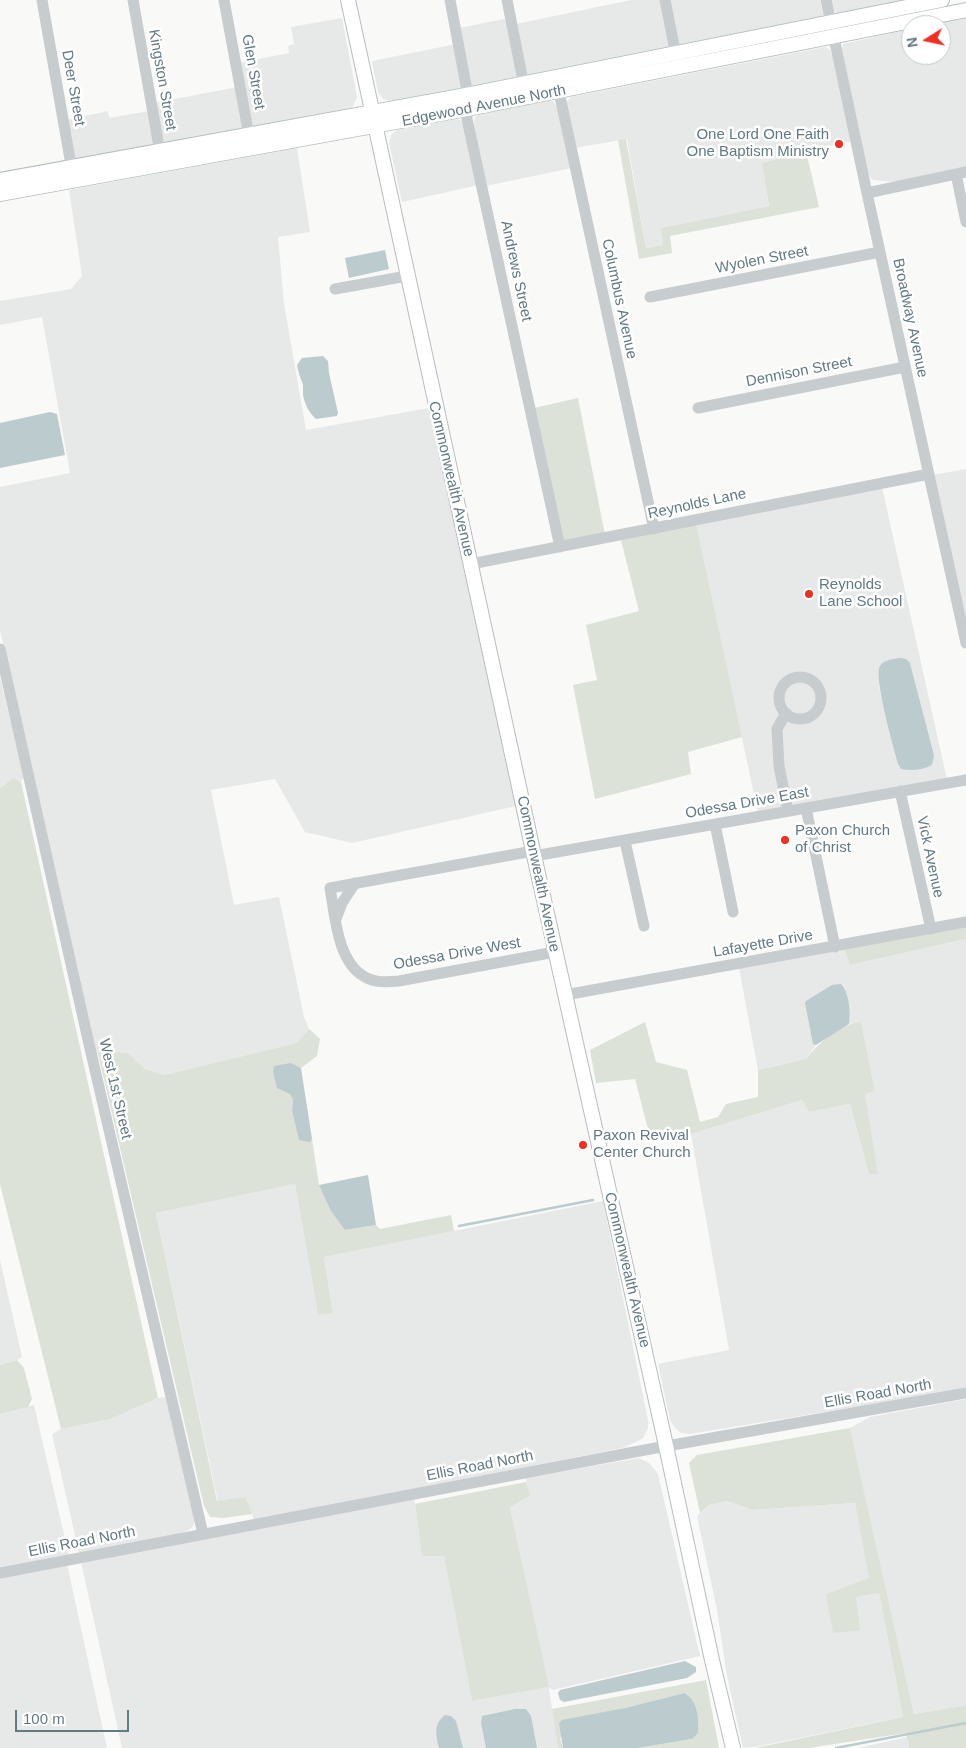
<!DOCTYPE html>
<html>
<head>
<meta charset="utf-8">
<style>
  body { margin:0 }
  #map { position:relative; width:966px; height:1748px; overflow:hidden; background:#f9f9f7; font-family:Arial,sans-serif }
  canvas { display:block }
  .north { position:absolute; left:901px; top:15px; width:50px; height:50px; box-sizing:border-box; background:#fff; border:1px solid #c0cace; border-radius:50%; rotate:260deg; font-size:14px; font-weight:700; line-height:20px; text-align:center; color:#627a84 }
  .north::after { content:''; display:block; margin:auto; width:18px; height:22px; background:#ef2f21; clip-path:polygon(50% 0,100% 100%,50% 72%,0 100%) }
  .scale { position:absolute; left:15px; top:1710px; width:114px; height:22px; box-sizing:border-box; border:2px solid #627a84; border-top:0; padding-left:6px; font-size:15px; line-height:18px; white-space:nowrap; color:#627a84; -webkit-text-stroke:4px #fff; paint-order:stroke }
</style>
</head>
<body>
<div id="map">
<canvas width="966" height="1748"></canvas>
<div class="north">N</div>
<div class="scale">100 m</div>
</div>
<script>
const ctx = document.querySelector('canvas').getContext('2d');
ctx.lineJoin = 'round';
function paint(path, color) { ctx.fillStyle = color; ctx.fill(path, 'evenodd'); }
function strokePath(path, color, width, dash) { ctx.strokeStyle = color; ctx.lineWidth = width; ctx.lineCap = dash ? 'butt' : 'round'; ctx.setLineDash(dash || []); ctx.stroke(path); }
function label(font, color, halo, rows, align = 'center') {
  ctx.font = font + ' Arial,sans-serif'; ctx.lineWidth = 5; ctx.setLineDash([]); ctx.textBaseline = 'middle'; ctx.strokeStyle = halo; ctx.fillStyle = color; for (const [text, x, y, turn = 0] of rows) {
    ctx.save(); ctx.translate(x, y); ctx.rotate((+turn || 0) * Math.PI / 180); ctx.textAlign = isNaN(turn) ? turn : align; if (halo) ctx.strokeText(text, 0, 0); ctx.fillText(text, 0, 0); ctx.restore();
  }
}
paint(new Path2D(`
  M 631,0 L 820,0 L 823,15 L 821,18 L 393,102 L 383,99 L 378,92 L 372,61 L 461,43 L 459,28 L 514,17 L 516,24 Z
  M 831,0 L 914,0 L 838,15 L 833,9 Z
  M 342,18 L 357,97 L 352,108 L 348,110 L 68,161 L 61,121 L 108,111 L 109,118 L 149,111 L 149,104 L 237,87 L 233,64 L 289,53 L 288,46 L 294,44 L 291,27 Z
  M 966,18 L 966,169 L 895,182 L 873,180 L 868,174 L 842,49 L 843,44 L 911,29 L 911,55 L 941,55 L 941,25 L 930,25 Z
  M 825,47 L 830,50 L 832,55 L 852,141 L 806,151 L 762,163 L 769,206 L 662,228 L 663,245 L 646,248 L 627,139 L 574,148 L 566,103 L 571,97 Z
  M 550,100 L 554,102 L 558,110 L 572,168 L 486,186 L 475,133 L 474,120 L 477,115 Z
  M 457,119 L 462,121 L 479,185 L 402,202 L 389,143 L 391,135 L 397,130 Z
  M 297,148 L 310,232 L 278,237 L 284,304 L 306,430 L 429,408 L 516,806 L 352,843 L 305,832 L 275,779 L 211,790 L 234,905 L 279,897 L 304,1017 L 309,1029 L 298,1043 L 164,1075 L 145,1069 L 128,1053 L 101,1051 L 98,1054 L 96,1054 L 0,630 L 0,487 L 70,473 L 42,317 L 0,325 L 0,301 L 71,289 L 82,276 L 69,190 Z
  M 966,469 L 966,625 L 933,475 Z
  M 882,487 L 947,780 L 758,813 L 696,523 ZM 910,663 L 934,755 L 901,769 L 898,764 L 879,687 Z
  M 0,677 L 24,777 L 21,782 L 13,778 L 0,788 Z
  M 966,939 L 966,1389 L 690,1434 L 681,1433 L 675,1428 L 670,1420 L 658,1364 L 729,1350 L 691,1134 L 802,1100 L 809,1112 L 850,1104 L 869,1174 L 878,1174 L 864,1094 L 875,1091 L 861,1021 L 849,1024 L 850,1017 L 805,1005 L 813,1043 L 816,1045 L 806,1059 L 758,1070 L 739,968 L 844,949 L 850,965 Z
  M 295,1184 L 318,1315 L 333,1314 L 324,1257 L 603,1201 L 648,1420 L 648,1428 L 643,1438 L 636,1442 L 622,1448 L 254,1520 L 246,1497 L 218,1502 L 156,1213 Z
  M 0,1260 L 22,1357 L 17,1360 L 0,1365 Z
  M 166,1397 L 195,1520 L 193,1526 L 189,1530 L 177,1535 L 79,1553 L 52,1434 L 61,1429 L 111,1419 L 158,1398 Z
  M 966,1399 L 966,1705 L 914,1714 L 850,1428 L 870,1417 Z
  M 34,1405 L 69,1556 L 0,1569 L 0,1414 Z
  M 639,1458 L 649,1463 L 658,1474 L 700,1656 L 553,1690 L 549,1688 L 558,1748 L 122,1748 L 81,1562 L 414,1497 L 422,1555 L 444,1555 L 472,1701 L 548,1687 L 510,1506 L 531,1495 L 525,1478 Z
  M 727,1501 L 752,1510 L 855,1503 L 870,1578 L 826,1594 L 856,1597 L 879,1593 L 903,1717 L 755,1747 L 743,1748 L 727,1676 L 717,1610 L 697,1516 L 709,1505 Z
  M 67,1564 L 107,1748 L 0,1748 L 0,1578 Z
  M 907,1737 L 909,1748 L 858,1748 Z`), '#e7e9e8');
paint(new Path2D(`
  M 626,139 L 646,248 L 663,245 L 661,228 L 769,206 L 762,163 L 806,151 L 819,207 L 670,236 L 672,253 L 639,259 L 618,140 Z
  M 578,398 L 605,535 L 568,543 L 564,540 L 534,408 Z
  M 696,523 L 742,737 L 688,752 L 691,774 L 595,799 L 573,685 L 597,680 L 586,625 L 639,611 L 621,540 Z
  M 13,778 L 21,782 L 158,1398 L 111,1419 L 61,1429 L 0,1184 L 0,788 Z
  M 966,925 L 966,939 L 850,965 L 844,949 Z
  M 861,1021 L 875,1091 L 865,1094 L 878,1174 L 869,1174 L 850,1104 L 809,1112 L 802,1100 L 675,1139 L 650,1137 L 635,1079 L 596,1083 L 590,1050 L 645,1022 L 656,1062 L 687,1070 L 700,1122 L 718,1117 L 726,1104 L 758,1097 L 758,1070 L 806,1059 C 820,1041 839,1026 861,1021 Z
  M 309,1029 L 320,1039 L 317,1056 L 301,1068 L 291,1063 L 277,1087 L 291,1094 L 293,1099 L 292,1110 L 310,1142 L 312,1139 L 319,1185 L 345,1230 L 376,1225 L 380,1229 L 451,1215 L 454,1231 L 324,1257 L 333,1314 L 318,1315 L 295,1184 L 156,1213 L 217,1501 L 246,1497 L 252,1514 L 224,1518 L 210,1517 L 204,1506 L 98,1054 L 101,1051 L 128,1053 L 145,1069 L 164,1075 L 297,1043 Z
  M 17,1360 L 24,1368 L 32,1399 L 28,1407 L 0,1414 L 0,1365 Z
  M 850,1428 L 914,1714 L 966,1705 L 966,1748 L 909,1748 L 906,1733 L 809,1748 L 755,1748 L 903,1717 L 879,1593 L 856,1597 L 860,1630 L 833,1633 L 826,1594 L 869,1578 L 855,1503 L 752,1510 L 727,1501 L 709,1505 L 700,1513 L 689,1463 L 697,1455 Z
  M 526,1482 L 531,1495 L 510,1507 L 549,1687 L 472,1701 L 444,1556 L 422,1556 L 415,1504 Z
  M 706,1680 L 719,1748 L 638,1748 L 692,1739 L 684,1693 L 625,1708 L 560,1738 L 563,1748 L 558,1748 L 552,1709 Z`), '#dce2d7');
paint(new Path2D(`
  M 385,250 L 389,269 L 349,278 L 345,258 Z
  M 323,356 L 328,361 L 329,373 L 338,413 L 337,416 L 316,419 C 309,413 304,403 303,394 C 303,392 303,386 303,385 C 301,379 298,372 297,365 L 302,358 Z
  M 50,412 L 57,414 L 65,455 L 0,468 L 0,423 Z
  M 901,658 L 906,659 L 910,663 L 934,755 L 932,765 C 922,770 913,771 901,769 L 898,764 C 894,748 873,676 880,666 C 884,659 894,659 901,658 Z
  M 841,984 C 849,992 851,1013 849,1024 L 816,1045 L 813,1044 L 805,1004 L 806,1001 L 832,985 Z
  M 291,1063 L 301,1068 L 312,1139 L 310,1142 L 299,1140 L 292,1110 L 293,1099 L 290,1094 L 277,1088 L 273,1072 L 274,1066 Z
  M 368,1175 L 376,1225 L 345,1230 L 331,1211 L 319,1185 Z
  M 685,1661 L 696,1667 L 696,1672 L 687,1678 L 564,1702 L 560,1700 L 558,1693 L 560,1690 Z
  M 684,1693 C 698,1700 699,1719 698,1733 L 692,1739 L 638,1748 L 563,1748 L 559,1723 L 562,1720 L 625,1708 Z
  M 515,1709 L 526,1709 L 531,1716 L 537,1748 L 486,1748 L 481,1723 L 482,1716 Z
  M 445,1715 L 451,1716 L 456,1721 L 463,1748 L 439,1748 C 436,1735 433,1724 445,1715 Z`), '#bcccce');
strokePath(new Path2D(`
  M 459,1226 L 593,1200
  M 836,1748 L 966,1723`), '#bcccce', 2.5);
const major = new Path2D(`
  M 348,0 L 533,851 L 663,1432 L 712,1660 L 733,1748
  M 0,180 L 466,95 L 942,0
  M 0,194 L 467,109 L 966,10`);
strokePath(major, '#b7bec1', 16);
strokePath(new Path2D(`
  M 42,0 L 73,176
  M 133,0 L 161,158
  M 224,0 L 250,141
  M 450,0 L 466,85 L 467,119 L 560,547
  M 507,0 L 525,91
  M 665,0 L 677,60
  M 826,0 L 867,193 L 966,643
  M 557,83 L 654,529
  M 956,174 L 966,222
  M 867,193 L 966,172
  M 335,289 L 407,276
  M 650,297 L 880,252
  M 698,408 L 905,367
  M 471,564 L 929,474
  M 0,649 L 89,1044 L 203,1534
  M779 698a21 21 0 1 1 42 0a21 21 0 1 1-42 0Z
  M 786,713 L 777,729 L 779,766 L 788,811
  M 900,791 L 931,929
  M 806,808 L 835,947
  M 715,824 L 733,912
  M 625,841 L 644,926
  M 533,851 L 330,888 C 335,915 337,962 365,977 C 375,983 388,982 399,981 L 555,952
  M 534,856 L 966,780
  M 336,919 L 342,903 L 355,883
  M 565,995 L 966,922
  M 0,1573 L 650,1449 L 966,1393`), '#c7cccf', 11);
strokePath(major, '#fff', 14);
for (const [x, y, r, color] of [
  [839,144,5,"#ef2f21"],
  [809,594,5,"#ef2f21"],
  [785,840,5,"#ef2f21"],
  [583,1145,5,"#ef2f21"]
]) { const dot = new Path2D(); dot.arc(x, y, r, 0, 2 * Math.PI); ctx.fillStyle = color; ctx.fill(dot); strokePath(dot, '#fff', 2); }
label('15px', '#627a84', '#fff', [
  ["Glen Street",253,72,80],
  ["Kingston Street",162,80,80],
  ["Deer Street",73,88,80],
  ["Edgewood Avenue North",484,106,-11],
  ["Wyolen Street",762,260,-11],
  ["Andrews Street",516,271,78],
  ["Columbus Avenue",619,299,78],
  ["Broadway Avenue",910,318,78],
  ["Dennison Street",799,372,-11],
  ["Commonwealth Avenue",451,479,77],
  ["Reynolds Lane",697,504,-12],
  ["Odessa Drive East",747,803,-10],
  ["Vick Avenue",930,857,78],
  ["Commonwealth Avenue",538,874,78],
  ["Lafayette Drive",763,944,-10],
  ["Odessa Drive West",457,954,-10],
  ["West 1st Street",115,1089,77],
  ["Commonwealth Avenue",627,1270,77],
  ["Ellis Road North",878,1394,-10],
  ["Ellis Road North",480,1466,-11],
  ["Ellis Road North",82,1542,-11]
]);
label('15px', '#627a84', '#fff', [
  ["One Lord One Faith",829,135,"right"],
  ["One Baptism Ministry",829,152,"right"],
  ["Reynolds",819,585],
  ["Lane School",819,602],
  ["Paxon Church",795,831],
  ["of Christ",795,848],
  ["Paxon Revival",593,1136],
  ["Center Church",593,1153]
], 'left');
</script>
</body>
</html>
